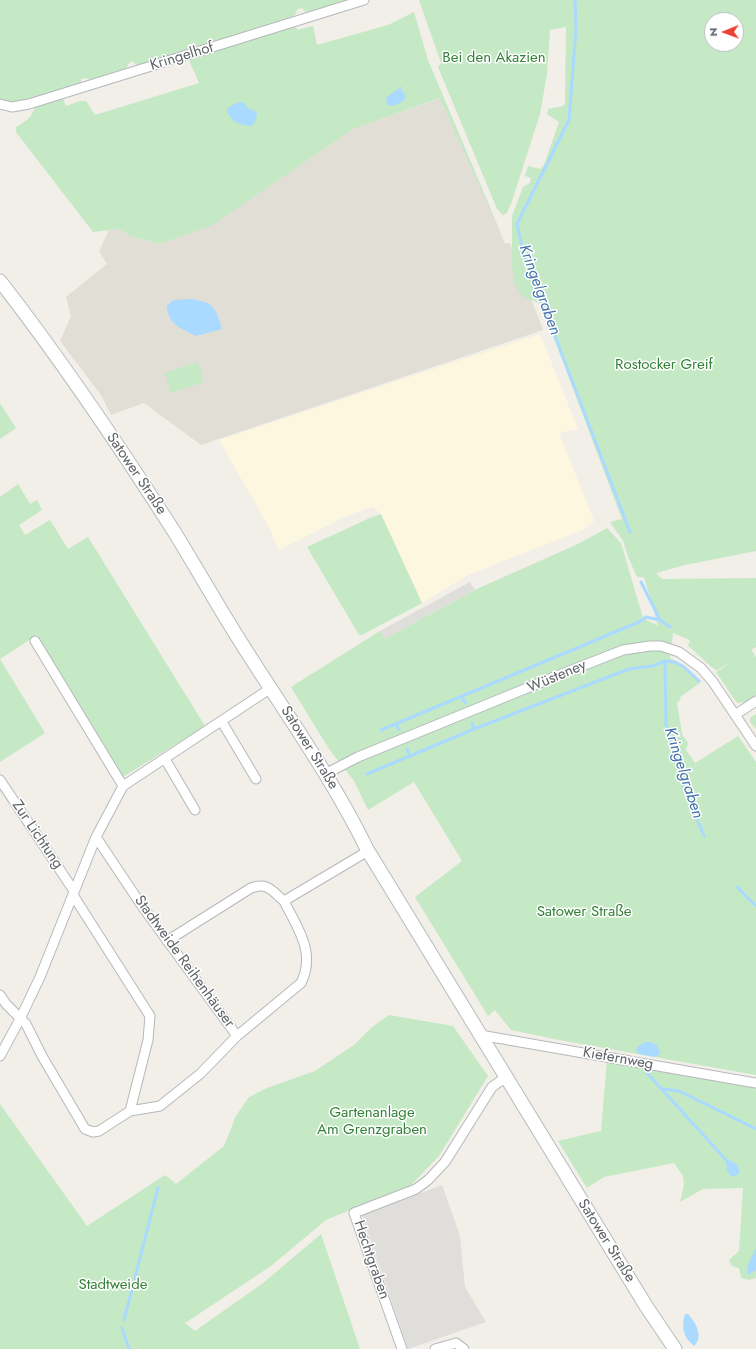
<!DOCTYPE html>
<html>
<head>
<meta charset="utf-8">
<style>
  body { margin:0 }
  #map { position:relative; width:756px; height:1349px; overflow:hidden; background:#f1efe8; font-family:Jost,sans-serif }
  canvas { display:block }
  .north { position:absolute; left:704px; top:12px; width:40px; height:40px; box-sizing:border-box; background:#fff; border:1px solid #bfc1c3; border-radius:50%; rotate:269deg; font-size:11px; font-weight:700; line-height:16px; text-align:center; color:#5f6368 }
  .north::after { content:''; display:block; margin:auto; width:14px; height:18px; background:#ea4335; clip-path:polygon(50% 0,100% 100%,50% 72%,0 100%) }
</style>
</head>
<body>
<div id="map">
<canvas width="756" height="1349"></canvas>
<div class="north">N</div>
</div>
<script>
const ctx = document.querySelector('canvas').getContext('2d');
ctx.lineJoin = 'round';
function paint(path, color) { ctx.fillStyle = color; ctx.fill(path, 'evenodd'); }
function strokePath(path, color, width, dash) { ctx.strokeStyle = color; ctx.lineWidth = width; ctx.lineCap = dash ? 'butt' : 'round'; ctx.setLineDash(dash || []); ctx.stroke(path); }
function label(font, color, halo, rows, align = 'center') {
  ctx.font = font + ' Jost,sans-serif'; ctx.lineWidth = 3; ctx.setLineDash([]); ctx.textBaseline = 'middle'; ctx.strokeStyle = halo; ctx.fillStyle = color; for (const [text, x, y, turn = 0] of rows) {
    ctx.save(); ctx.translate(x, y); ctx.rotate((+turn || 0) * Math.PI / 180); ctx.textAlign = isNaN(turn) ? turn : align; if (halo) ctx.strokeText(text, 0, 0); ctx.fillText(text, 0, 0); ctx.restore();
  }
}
paint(new Path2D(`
  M 540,334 L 578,429 L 559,433 L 594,521 L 585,529 L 466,576 L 422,603 L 381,514 L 373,507 L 346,516 L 279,550 L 269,527 L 219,440 Z`), '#fef7e0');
paint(new Path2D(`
  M 470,582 L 475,590 L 384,639 L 380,631 Z
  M 442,1185 L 460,1236 L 465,1287 L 486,1322 L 408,1349 L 362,1215 Z`), '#e0deda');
paint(new Path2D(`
  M 441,98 L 446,103 L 505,244 L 510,243 L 543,330 L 201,445 L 144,403 L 111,415 L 101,395 L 60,341 L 71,316 L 66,297 L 107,264 L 99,251 L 109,230 L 119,229 L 130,236 L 159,244 L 210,226 L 353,129 Z`), '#e1ded6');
paint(new Path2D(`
  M 0,0 L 353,0 L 306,13 L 302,8 L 298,9 L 294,16 L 162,59 L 137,66 L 133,61 L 128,64 L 127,68 L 90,80 L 87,78 L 81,79 L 81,83 L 20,102 L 10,102 L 0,99 Z
  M 419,0 L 756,0 L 756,551 L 685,565 L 656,573 L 662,579 L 756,578 L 756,647 L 751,650 L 756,657 L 756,696 L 747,702 L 737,703 L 716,672 L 735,659 L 717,670 C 712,669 695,651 688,646 L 690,640 L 673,633 L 670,658 L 685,666 L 701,682 L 679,698 L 681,699 L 677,703 L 682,734 L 688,743 L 686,750 L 695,763 L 738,736 L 756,762 L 756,1075 L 559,1040 L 511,1030 L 495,1010 L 488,1016 L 415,897 L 462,861 L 414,782 L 368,810 L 354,781 L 329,749 L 291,687 L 380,631 L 384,639 L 479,588 L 578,544 L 607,528 L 621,543 L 643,618 L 658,626 L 644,577 L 637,577 L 629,559 L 623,541 L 610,522 L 622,519 L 541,304 L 522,296 L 514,283 L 512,266 L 512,216 L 523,187 L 530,183 L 531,178 L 525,176 L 528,166 L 540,169 L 544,165 L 559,122 L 547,114 L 548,109 L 563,106 L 565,103 L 566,27 L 550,30 L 547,74 L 540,114 L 512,201 L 507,213 L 503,215 L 497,209 L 438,67 L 441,63 ZM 712,20 L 736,20 L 736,44 L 712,44 Z
  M 414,12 L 428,60 L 505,243 L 440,98 L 353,129 L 211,226 L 159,244 L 130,236 L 119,229 L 93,232 L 16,132 L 16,127 C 27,121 33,116 36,104 L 62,97 L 66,106 L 80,101 L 86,101 L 95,115 L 199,83 L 188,58 L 295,25 L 297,30 L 313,26 L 317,45 L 388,25 Z
  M 198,362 L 204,382 L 171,393 L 165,373 Z
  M 0,403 L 16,428 L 0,439 Z
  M 18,484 L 30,504 L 37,500 L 42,510 L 19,525 L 25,535 L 50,520 L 68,549 L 88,537 L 205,726 L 123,777 L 37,635 L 0,659 L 45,733 L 0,762 L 0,497 Z
  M 381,514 L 422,603 L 362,635 L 359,635 L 307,547 L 372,517 Z
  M 756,714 L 756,729 L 750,722 L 750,718 Z
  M 389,1015 L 453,1026 L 488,1076 L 439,1156 L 411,1185 L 326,1220 L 271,1266 L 185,1323 L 195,1331 L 263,1283 L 321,1234 L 360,1349 L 0,1349 L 0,1104 L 87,1226 L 165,1175 L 176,1184 L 224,1146 L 236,1116 L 249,1097 L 267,1088 L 315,1071 L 354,1045 L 372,1027 Z
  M 607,1060 L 756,1088 L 756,1278 L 749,1280 L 741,1278 L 739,1268 L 732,1266 L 729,1260 L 739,1251 L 743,1188 L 703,1189 L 680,1202 L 684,1185 L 683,1176 L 674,1163 L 604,1177 L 587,1188 L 558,1141 L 601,1131 Z`), '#c5e8c5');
paint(new Path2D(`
  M 402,86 L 401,91 L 405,94 L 406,98 C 402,103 393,107 387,105 L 386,98 Z
  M 243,102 L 249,109 L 257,112 L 256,120 L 252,126 C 241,126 228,121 227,108 L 236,103 Z
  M 190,299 C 213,302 216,307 222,329 L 196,336 C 182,329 167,324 167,306 L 173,300 Z
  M 645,1042 C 656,1042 658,1044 660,1054 L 654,1057 L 639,1054 L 636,1050 L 638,1046 Z
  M 728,1160 C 735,1162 740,1165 739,1173 L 736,1176 L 731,1176 L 727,1171 L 726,1162 Z
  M 756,1248 L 756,1270 L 748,1275 L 747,1267 Z
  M 685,1314 L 688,1314 C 696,1323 704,1337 694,1346 C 683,1337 681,1327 685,1314 Z`), '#aadaff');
strokePath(new Path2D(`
  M 575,0 L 576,28 L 569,120 L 517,224 L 524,255 L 630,532
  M 641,582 L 660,620 L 670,627
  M 665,661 L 666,724 L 682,782 L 704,836
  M 462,697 L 465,703
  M 472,723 L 474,729
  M 396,724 L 399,730
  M 381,730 L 639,622 L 646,617 L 660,620
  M 407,749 L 409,755
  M 367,774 L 474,729 L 629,669 L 653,666 L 665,661 L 675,662 L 684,667 L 699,681
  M 737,887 L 756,906
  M 646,1072 L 727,1161
  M 663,1089 L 679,1091 L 756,1129
  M 124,1320 L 158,1188
  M 122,1328 L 129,1349`), '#aadaff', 3);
const street = new Path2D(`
  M 0,104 L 12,107 L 29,104 L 364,0
  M 35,641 L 123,786
  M 735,715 L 756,701
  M 222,722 L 256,779
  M 165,759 L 195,810
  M 325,774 L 358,757 L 554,677 L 623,650 L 650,646 L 661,646 L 679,652 L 701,668 L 713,682 L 756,746
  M 0,780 L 74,891
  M 96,837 L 142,906 L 237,1036
  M 73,895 L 150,1016 L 148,1040 L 130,1111
  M 167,941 L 251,888 C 268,882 272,891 284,901 L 368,851
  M 0,995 L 6,1004 L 26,1024 L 42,1056 L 85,1129 L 93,1132 L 99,1131 L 130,1111 L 160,1106 L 200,1074 L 237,1036 L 301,983 C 316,953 298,929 284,901
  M 480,1035 L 756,1083
  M 0,1056 L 20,1019 L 40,977 L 96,837 L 123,786 L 271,688
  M 402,1349 L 354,1213 L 416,1189 L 428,1180 L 445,1162 L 492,1087 L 506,1077
  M 435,1349 L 456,1343 L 464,1349`);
const secondary = new Path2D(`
  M 0,281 C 63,362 120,447 175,533 C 197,569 218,606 240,641 C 284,711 332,777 368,851 L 646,1306 L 675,1349`);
strokePath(street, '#b5b8bc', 11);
strokePath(secondary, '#b6babf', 15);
strokePath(street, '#fff', 9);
strokePath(secondary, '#fff', 13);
label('15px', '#5f6368', '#fff', [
  ["Kringelhof",182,57,-17],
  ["Satower Straße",136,474,56],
  ["Wüsteney",557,677,-23],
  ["Satower Straße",309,748,58],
  ["Zur Lichtung",37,835,56],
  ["Stadtweide Reihenhäuser",184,962,54],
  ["Kiefernweg",618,1059,10],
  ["Satower Straße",606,1241,58],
  ["Hechtgraben",371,1260,71]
]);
label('15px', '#348238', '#fff', [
  ["Bei den Akazien",494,58],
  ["Rostocker Greif",664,365],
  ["Satower Straße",584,912],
  ["Gartenanlage",372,1113],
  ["Am Grenzgraben",372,1130],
  ["Stadtweide",113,1285]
]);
label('italic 16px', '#4174aa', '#fff', [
  ["Kringelgraben",539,290,70],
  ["Kringelgraben",683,773,72]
]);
</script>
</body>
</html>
